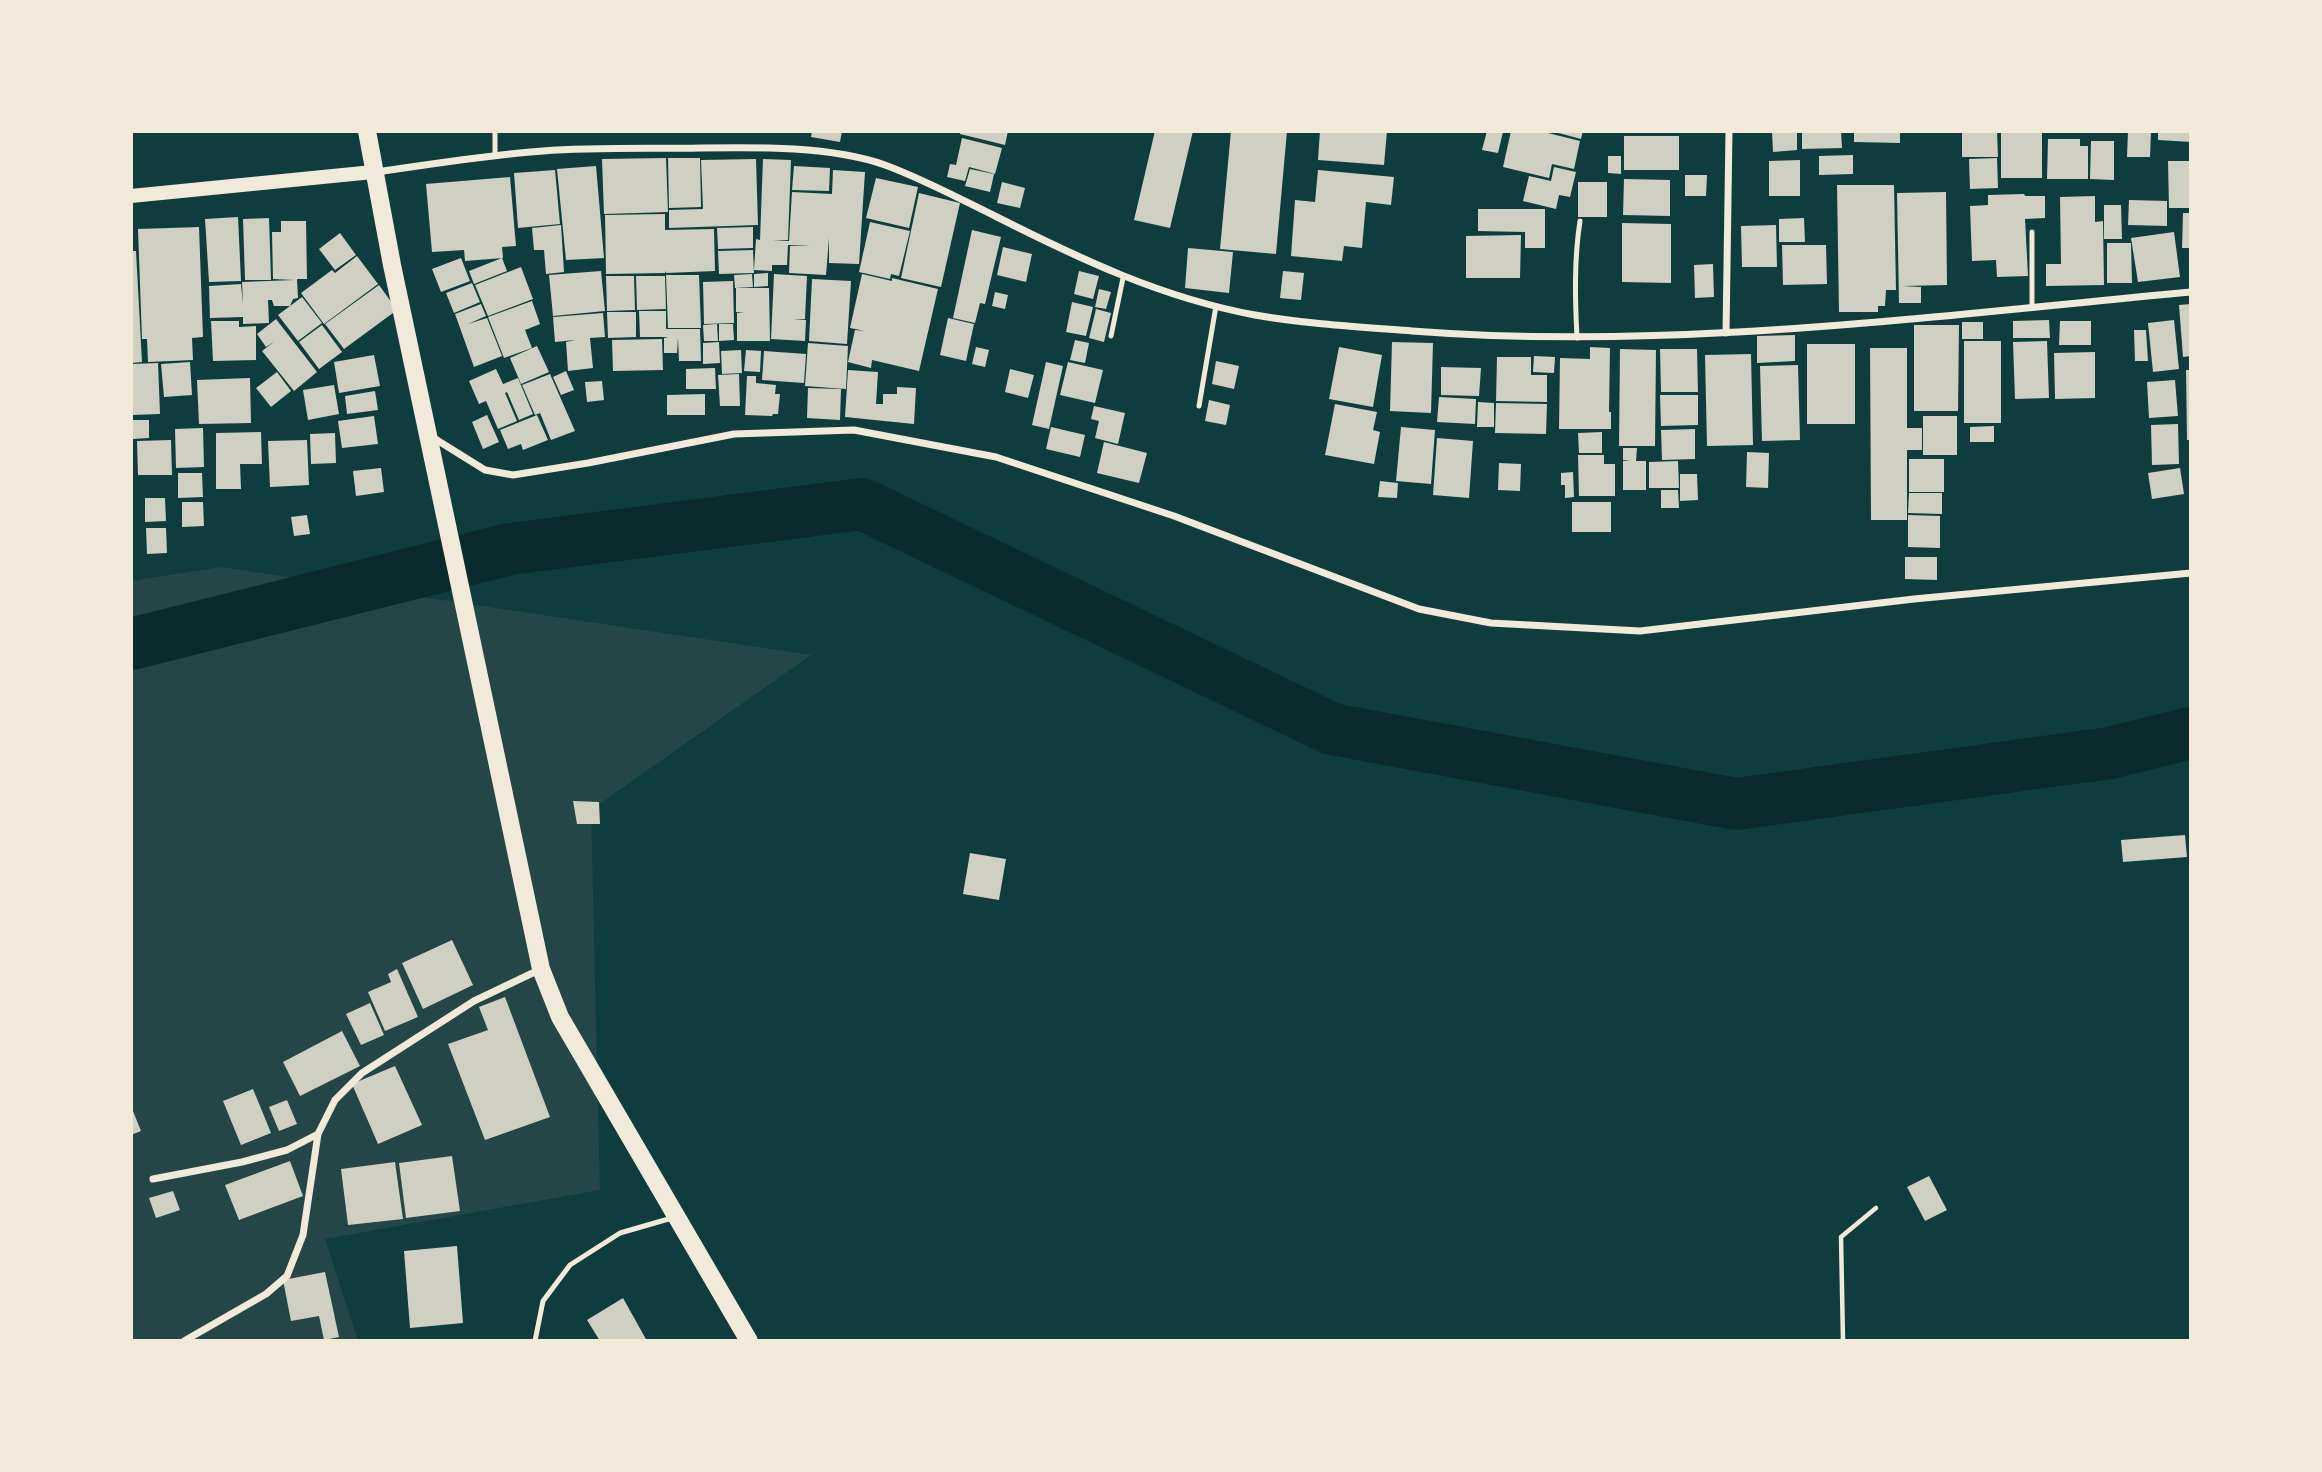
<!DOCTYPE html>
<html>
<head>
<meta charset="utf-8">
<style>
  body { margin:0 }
  #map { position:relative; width:2322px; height:1472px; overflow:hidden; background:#0f3d3e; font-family:Lato,sans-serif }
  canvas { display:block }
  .frame { position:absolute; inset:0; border:133px solid #f1e9da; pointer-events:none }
</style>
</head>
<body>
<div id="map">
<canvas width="2322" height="1472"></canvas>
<div class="frame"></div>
</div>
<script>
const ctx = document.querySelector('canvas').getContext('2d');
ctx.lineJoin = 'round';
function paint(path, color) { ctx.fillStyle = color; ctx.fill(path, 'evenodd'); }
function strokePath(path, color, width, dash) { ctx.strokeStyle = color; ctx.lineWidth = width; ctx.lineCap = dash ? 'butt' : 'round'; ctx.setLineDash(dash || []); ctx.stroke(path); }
paint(new Path2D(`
  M 221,567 L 811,655 L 591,810 L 600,1190 L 325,1239 L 358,1341 L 131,1341 L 131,581 Z`), '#244646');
strokePath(new Path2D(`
  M 131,644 L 510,549 L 862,504 L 1332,729 L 1736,804 L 2110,753 L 2191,733`), '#0a2a2b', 52);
paint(new Path2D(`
  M 812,131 L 842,131 L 840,142 L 811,137 Z
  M 960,131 L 1008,131 L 1005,145 L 960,134 Z
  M 1155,131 L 1193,131 L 1170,228 L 1134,220 Z
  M 1231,131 L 1287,131 L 1276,254 L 1220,249 Z
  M 1320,131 L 1387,131 L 1384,165 L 1318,160 Z
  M 1487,131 L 1503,132 L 1498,153 L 1482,150 Z
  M 1511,131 L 1540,131 L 1580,141 L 1574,169 L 1552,164 L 1549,178 L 1503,167 Z
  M 1551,131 L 1583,131 L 1581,139 Z
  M 1772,131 L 1797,131 L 1797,150 L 1773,152 Z
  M 1802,131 L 1841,131 L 1842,148 L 1802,149 Z
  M 1854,131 L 1900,131 L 1900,143 L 1854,142 Z
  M 1962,131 L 1997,131 L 1998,157 L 1962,157 Z
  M 2001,131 L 2042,131 L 2042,178 L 2001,178 Z
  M 2128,131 L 2151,131 L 2150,157 L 2127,157 Z
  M 2158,131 L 2191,131 L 2191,142 L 2158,140 Z
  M 1624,136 L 1679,136 L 1679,170 L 1624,170 Z
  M 962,138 L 1002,148 L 995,174 L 969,167 L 965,181 L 947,177 L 950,164 L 956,165 Z
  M 2048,139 L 2080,139 L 2080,146 L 2088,146 L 2088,179 L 2047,179 Z
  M 2091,141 L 2114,141 L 2114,180 L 2090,179 Z
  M 1853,155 L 1853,174 L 1819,175 L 1819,156 Z
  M 1608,156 L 1621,156 L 1621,174 L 1608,173 Z
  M 666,158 L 668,212 L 604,214 L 602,159 Z
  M 668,158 L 700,158 L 701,207 L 669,208 Z
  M 1997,158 L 1998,188 L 1970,189 L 1969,159 Z
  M 756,159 L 758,225 L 669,228 L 669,210 L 703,209 L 701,160 Z
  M 763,159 L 791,160 L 788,240 L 773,241 L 789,241 L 792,192 L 832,194 L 833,170 L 865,172 L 859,264 L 829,263 L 829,238 L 826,275 L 789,273 L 790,246 L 811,246 L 788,245 L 787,265 L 772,265 L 772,271 L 754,270 L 756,239 L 760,240 Z
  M 1800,160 L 1800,196 L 1769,196 L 1769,161 Z
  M 2168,161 L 2191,161 L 2191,208 L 2169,208 Z
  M 596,166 L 604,258 L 566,260 L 557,169 Z
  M 794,166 L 830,168 L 829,191 L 792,190 Z
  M 1554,167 L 1576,172 L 1570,197 L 1559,195 L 1556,209 L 1523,201 L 1529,176 L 1551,181 Z
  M 970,169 L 994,174 L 990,192 L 965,186 Z
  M 555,170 L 560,224 L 518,228 L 514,173 Z
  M 1318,170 L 1394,177 L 1391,205 L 1366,202 L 1362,248 L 1344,246 L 1342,261 L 1291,256 L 1295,200 L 1315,202 Z
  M 1685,175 L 1707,175 L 1706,196 L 1685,196 Z
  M 510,177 L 516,246 L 502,247 L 503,258 L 465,261 L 464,250 L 432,252 L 426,184 Z
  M 876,178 L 918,187 L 909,228 L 866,218 Z
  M 1624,179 L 1670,180 L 1670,216 L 1623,215 Z
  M 1002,182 L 1025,188 L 1020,208 L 997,203 Z
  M 1578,182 L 1607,182 L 1607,217 L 1578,217 Z
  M 1837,185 L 1894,185 L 1896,290 L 1886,290 L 1885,306 L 1878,306 L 1878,312 L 1839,312 Z
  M 1946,192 L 1947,285 L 1902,286 L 1921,287 L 1921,303 L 1899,303 L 1897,193 Z
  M 919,193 L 960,203 L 941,287 L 901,278 Z
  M 2024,194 L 2025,196 L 2045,196 L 2045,218 L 2025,219 L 2028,276 L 1997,277 L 1996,260 L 1972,261 L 1970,206 L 1988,205 L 1988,195 Z
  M 2095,196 L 2095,222 L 2103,221 L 2104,285 L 2046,286 L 2046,264 L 2061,264 L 2060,197 Z
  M 2129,200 L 2167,201 L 2167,226 L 2128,225 Z
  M 2104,205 L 2121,205 L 2122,239 L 2104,239 Z
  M 1478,209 L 1545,209 L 1545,248 L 1525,248 L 1525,232 L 1478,231 Z
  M 2183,213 L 2191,213 L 2191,248 L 2182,248 Z
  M 665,214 L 665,230 L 714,229 L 715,271 L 666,273 L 666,271 L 665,273 L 606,274 L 605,215 Z
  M 238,217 L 241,281 L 209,282 L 205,219 Z
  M 269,218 L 271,280 L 245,280 L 243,219 Z
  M 1804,218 L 1805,242 L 1779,242 L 1779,219 Z
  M 281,221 L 306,221 L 307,279 L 297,279 L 298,298 L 293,299 L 290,306 L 274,306 L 272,300 L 268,300 L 269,323 L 243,324 L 243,317 L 210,318 L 209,286 L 241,284 L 243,304 L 242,282 L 294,280 L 273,279 L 272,232 L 281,232 Z
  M 870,222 L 910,231 L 899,276 L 891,274 L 890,279 L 859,272 Z
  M 1622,223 L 1671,224 L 1671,283 L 1622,282 Z
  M 561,225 L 564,272 L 546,274 L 544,250 L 534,250 L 532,228 Z
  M 1776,225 L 1777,267 L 1742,267 L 1741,226 Z
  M 199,227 L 203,337 L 192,338 L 193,360 L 148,362 L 147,339 L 142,339 L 138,229 Z
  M 753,227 L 753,248 L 718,249 L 717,228 Z
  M 972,230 L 1001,237 L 985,304 L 980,303 L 975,323 L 953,318 Z
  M 2174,232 L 2180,277 L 2138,282 L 2131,238 Z
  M 340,233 L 356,255 L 335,270 L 319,249 Z
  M 1521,235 L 1520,278 L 1466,278 L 1466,236 Z
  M 2107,243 L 2131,243 L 2132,283 L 2107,283 Z
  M 1782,245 L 1826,245 L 1827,284 L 1783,285 Z
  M 1003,247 L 1032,254 L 1026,282 L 997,275 Z
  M 1188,248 L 1233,252 L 1229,293 L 1185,288 Z
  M 753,250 L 754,273 L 719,274 L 718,251 Z
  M 131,251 L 136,251 L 142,362 L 131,363 Z
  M 357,256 L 378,284 L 324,324 L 301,293 L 332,270 L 335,273 Z
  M 461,258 L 470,281 L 441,292 L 432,269 Z
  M 502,258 L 507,271 L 474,284 L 469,271 Z
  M 1713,264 L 1714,297 L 1695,298 L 1694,265 Z
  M 521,267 L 533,299 L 488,316 L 475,285 Z
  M 601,271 L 605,311 L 553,316 L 549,275 Z
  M 1079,271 L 1099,276 L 1093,299 L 1074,294 Z
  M 1283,271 L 1304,273 L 1301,300 L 1280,298 Z
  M 768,273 L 768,286 L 754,287 L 754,274 Z
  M 752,274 L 753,287 L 735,288 L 734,275 Z
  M 774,274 L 807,276 L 805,319 L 794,319 L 806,320 L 805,341 L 771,339 Z
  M 862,274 L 892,281 L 892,278 L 938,289 L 919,371 L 872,360 L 871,368 L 848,362 L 855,330 L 865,331 L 850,328 Z
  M 666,275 L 699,275 L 701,328 L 668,328 Z
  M 606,276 L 634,276 L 635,310 L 607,311 Z
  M 636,276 L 665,276 L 666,309 L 637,310 Z
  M 812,279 L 851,281 L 847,344 L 809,341 Z
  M 733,281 L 734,323 L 704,324 L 703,282 Z
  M 472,283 L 480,302 L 454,313 L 446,293 Z
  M 379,285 L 397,310 L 344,349 L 325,324 Z
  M 736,288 L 769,288 L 770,341 L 737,341 L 737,313 L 744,313 L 736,312 Z
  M 1099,289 L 1111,292 L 1106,309 L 1095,307 Z
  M 995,292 L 1008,295 L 1005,309 L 992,306 Z
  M 302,297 L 322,323 L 298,341 L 278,315 Z
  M 532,301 L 540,324 L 525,330 L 532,348 L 504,358 L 488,317 Z
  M 1072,302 L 1093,307 L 1086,336 L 1066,332 Z
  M 481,304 L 486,316 L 468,324 L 487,318 L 502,356 L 474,367 L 455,314 Z
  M 2191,304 L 2191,356 L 2183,357 L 2179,305 Z
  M 1096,309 L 1111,313 L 1104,342 L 1089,338 Z
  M 639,311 L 666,311 L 666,329 L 700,329 L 701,361 L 679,361 L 678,338 L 677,353 L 664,353 L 664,338 L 668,337 L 640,337 Z
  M 607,312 L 636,312 L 636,337 L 608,338 Z
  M 603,313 L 605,337 L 590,338 L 593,368 L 568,371 L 566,342 L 575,340 L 555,342 L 553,317 Z
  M 948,318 L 974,324 L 966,361 L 940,355 Z
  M 276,319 L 317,372 L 294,391 L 262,351 L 275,341 L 266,347 L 257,334 Z
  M 2049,320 L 2050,338 L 2013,338 L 2013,321 Z
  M 2174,320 L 2179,369 L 2153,372 L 2148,323 Z
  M 211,321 L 239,321 L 239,327 L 256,326 L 256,360 L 213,361 Z
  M 2060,321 L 2091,321 L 2091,345 L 2059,345 Z
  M 1962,322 L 1983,322 L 1983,339 L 1962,339 Z
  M 717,324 L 718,341 L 704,341 L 703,325 Z
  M 719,324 L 733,324 L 734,340 L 719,341 Z
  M 322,325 L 342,352 L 319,369 L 299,342 Z
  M 1914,325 L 1959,325 L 1958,411 L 1914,411 Z
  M 2134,330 L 2146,330 L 2148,361 L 2135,361 Z
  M 1795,335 L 1795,361 L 1757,363 L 1757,336 Z
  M 662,339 L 663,370 L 613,371 L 612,340 Z
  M 1075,340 L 1089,343 L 1085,363 L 1070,360 Z
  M 1964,341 L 2001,341 L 2001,423 L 1964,423 Z
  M 2047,341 L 2049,398 L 2015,399 L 2013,342 Z
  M 719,342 L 720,363 L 703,364 L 703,343 Z
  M 1392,342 L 1433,343 L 1431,413 L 1390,411 Z
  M 808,343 L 848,346 L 846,389 L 805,386 Z
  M 1807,344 L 1855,344 L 1855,424 L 1807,424 Z
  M 537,346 L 549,372 L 521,384 L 510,358 Z
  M 976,347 L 989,350 L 985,367 L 972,364 Z
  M 1339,347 L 1382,355 L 1373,407 L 1329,399 Z
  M 1590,347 L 1610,348 L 1609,412 L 1611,412 L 1611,429 L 1559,429 L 1560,358 L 1590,359 Z
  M 1870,348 L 1907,348 L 1907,428 L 1922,428 L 1922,450 L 1907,450 L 1907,520 L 1871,520 Z
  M 1620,349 L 1656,350 L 1655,446 L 1619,446 Z
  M 1660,349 L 1697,349 L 1698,392 L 1661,392 Z
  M 741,350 L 742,373 L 722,374 L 721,351 Z
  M 746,350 L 761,351 L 760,372 L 744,371 Z
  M 764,351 L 806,354 L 804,383 L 762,380 Z
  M 2095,352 L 2095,398 L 2055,399 L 2054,353 Z
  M 1751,354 L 1753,445 L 1707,446 L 1705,355 Z
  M 374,355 L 380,386 L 339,393 L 334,362 Z
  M 1534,356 L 1555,357 L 1554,373 L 1533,372 Z
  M 1497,357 L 1531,357 L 1531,375 L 1547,375 L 1547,402 L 1496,401 Z
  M 1216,361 L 1239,366 L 1234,389 L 1212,384 Z
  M 190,362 L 192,395 L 164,397 L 161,364 Z
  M 1046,362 L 1063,366 L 1049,429 L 1032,425 Z
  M 1068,362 L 1103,370 L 1095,403 L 1060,395 Z
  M 158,363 L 160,414 L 131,415 L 131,364 Z
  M 1798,365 L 1800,440 L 1762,441 L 1760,366 Z
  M 1441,367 L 1481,368 L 1479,396 L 1441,395 Z
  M 715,368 L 716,389 L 686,389 L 686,369 Z
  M 496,369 L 503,384 L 518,378 L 533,414 L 519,420 L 507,392 L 505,393 L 517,421 L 498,429 L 486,401 L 479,404 L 469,381 Z
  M 1010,369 L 1034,375 L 1028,398 L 1005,392 Z
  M 848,370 L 878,372 L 876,404 L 883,404 L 883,394 L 897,394 L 897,387 L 916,388 L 914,424 L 845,417 Z
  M 2186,370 L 2191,370 L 2191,440 L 2187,440 Z
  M 566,371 L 574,390 L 561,395 L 553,377 Z
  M 277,372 L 291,391 L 271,407 L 256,388 Z
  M 550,374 L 575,431 L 551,440 L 540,413 L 535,415 L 522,385 Z
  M 739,374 L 740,406 L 720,406 L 718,375 Z
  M 747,376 L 756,376 L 756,383 L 776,385 L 775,394 L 780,394 L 778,414 L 773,414 L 772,416 L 745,415 Z
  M 250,378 L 251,423 L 199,424 L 197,380 Z
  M 2175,380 L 2178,416 L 2149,418 L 2147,382 Z
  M 602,381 L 604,400 L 587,402 L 585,382 Z
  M 334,385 L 339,414 L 308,420 L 303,390 Z
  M 808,388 L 841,389 L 840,420 L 807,418 Z
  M 375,391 L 378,410 L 347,414 L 345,396 Z
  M 705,394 L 705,415 L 667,415 L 667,395 Z
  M 1660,395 L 1698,395 L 1698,425 L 1661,426 Z
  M 1439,397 L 1476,399 L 1475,424 L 1437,422 Z
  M 1209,400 L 1230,405 L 1226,425 L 1205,421 Z
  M 1478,402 L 1494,403 L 1494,427 L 1477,427 Z
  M 1496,403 L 1547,404 L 1546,434 L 1495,433 Z
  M 1335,404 L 1377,412 L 1373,430 L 1380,432 L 1374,464 L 1325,455 Z
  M 1094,406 L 1125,413 L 1118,444 L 1095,438 L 1099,421 L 1091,419 Z
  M 487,415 L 499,442 L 483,449 L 472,422 Z
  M 537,415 L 548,440 L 523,450 L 521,444 L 508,449 L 500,430 Z
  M 374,416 L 378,444 L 342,448 L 338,421 Z
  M 1923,416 L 1957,416 L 1957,455 L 1923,455 Z
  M 133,420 L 149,420 L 149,438 L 133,439 Z
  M 2178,424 L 2179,464 L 2152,465 L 2151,425 Z
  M 1994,426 L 1994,442 L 1970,442 L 1970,427 Z
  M 1051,427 L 1085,435 L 1080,457 L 1046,449 Z
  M 1401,427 L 1435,430 L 1431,484 L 1396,481 Z
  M 203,428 L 204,467 L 176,468 L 175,429 Z
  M 1695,429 L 1695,459 L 1662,460 L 1661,430 Z
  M 261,432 L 262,464 L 240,464 L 241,489 L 216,489 L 216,433 Z
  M 1602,432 L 1602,453 L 1579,453 L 1578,433 Z
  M 335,433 L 336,463 L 311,464 L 310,434 Z
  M 1437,438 L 1473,441 L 1469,498 L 1433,495 Z
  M 171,440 L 172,475 L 138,475 L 137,441 Z
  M 307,440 L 309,485 L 270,487 L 268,441 Z
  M 1104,442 L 1147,453 L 1139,483 L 1097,473 Z
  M 1623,448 L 1637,448 L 1636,461 L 1646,461 L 1646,490 L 1623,490 L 1623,461 L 1630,460 L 1623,460 Z
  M 1747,452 L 1769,453 L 1768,488 L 1746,487 Z
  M 1578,455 L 1604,455 L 1604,464 L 1615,464 L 1615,496 L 1579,496 Z
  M 1909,459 L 1944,459 L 1944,492 L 1909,492 Z
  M 1678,461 L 1679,488 L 1649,488 L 1649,462 Z
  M 1499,463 L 1521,464 L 1520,491 L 1498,490 Z
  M 381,468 L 384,492 L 356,496 L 353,471 Z
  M 2180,468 L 2184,494 L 2152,499 L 2148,473 Z
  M 1573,472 L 1574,497 L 1565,498 L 1565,485 L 1561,485 L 1561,473 Z
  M 178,473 L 202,473 L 203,497 L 178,498 Z
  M 1680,474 L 1697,474 L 1698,500 L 1680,501 Z
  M 1380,481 L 1398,483 L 1397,498 L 1378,497 Z
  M 1661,490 L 1678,490 L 1679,508 L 1661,508 Z
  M 1909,493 L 1942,493 L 1942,514 L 1908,513 Z
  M 145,498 L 165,498 L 166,521 L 145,522 Z
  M 182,502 L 203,502 L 204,526 L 182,527 Z
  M 1572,502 L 1611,502 L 1611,532 L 1572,532 Z
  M 307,515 L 310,534 L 294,536 L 291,517 Z
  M 1908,515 L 1940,516 L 1940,548 L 1908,547 Z
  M 146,528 L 166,528 L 167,553 L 147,554 Z
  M 1905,557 L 1937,557 L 1937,580 L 1905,579 Z
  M 573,801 L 599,802 L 600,824 L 577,824 Z
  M 2185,835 L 2187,857 L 2123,862 L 2121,840 Z
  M 970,853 L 1006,859 L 999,900 L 963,894 Z
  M 452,940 L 473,985 L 423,1009 L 402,963 Z
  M 397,969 L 418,1017 L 385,1031 L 368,992 L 391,982 L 388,974 Z
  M 505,997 L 550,1117 L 485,1140 L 448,1044 L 488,1030 L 479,1007 Z
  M 370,1003 L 384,1035 L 361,1045 L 346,1014 Z
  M 342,1031 L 360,1066 L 300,1096 L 283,1062 Z
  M 395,1066 L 422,1125 L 378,1144 L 352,1084 Z
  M 253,1089 L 271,1133 L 241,1145 L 223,1101 Z
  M 287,1100 L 297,1124 L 279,1131 L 269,1107 Z
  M 131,1106 L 141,1131 L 131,1135 Z
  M 452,1156 L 460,1211 L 406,1218 L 399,1163 Z
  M 290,1161 L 303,1196 L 239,1220 L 225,1185 Z
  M 395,1162 L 403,1219 L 348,1225 L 341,1169 Z
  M 1929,1176 L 1947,1210 L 1925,1221 L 1907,1187 Z
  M 173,1191 L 180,1210 L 156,1218 L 149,1198 Z
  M 457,1246 L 463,1323 L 410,1328 L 404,1251 Z
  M 325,1272 L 339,1337 L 324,1340 L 319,1316 L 291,1321 L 283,1280 Z
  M 623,1298 L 647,1341 L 600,1341 L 587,1320 Z`), '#cfcfc3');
strokePath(new Path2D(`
  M 1843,1341 L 1841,1237 L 1876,1208`), '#f1e9da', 4.5);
strokePath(new Path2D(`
  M 495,156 L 495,131
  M 2032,308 L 2032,232
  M 1111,336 L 1123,278
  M 1577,338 C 1575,298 1574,260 1580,221
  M 1199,406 L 1216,306
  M 535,1341 L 543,1301 L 570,1265 L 620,1233 L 672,1218`), '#f1e9da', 5);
strokePath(new Path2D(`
  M 377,172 C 432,164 487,155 543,151 C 595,147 648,149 701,148 C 757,147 832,146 885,165 C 923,179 958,198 995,216 C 1078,258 1162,298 1255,315 C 1306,324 1359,327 1412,331 C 1672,351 1932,316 2191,292
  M 1726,333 L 1729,131
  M 432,437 L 485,470 L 513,475 L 588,463 L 734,434 L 854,430 L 996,457 L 1174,516 L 1419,609 L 1491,623 L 1640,631 L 1914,599 L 2191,573
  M 153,1179 L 242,1162 L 287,1150 L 318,1134
  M 184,1341 L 266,1294 L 287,1276 L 303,1235 L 318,1134 L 335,1100 L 362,1073 L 474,1001 L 541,969`), '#f1e9da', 7);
strokePath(new Path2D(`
  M 131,196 L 373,172`), '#f1e9da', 14);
strokePath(new Path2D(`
  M 367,131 L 392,265 L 541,969 L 560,1017 L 749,1341`), '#f1e9da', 18);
</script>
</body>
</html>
